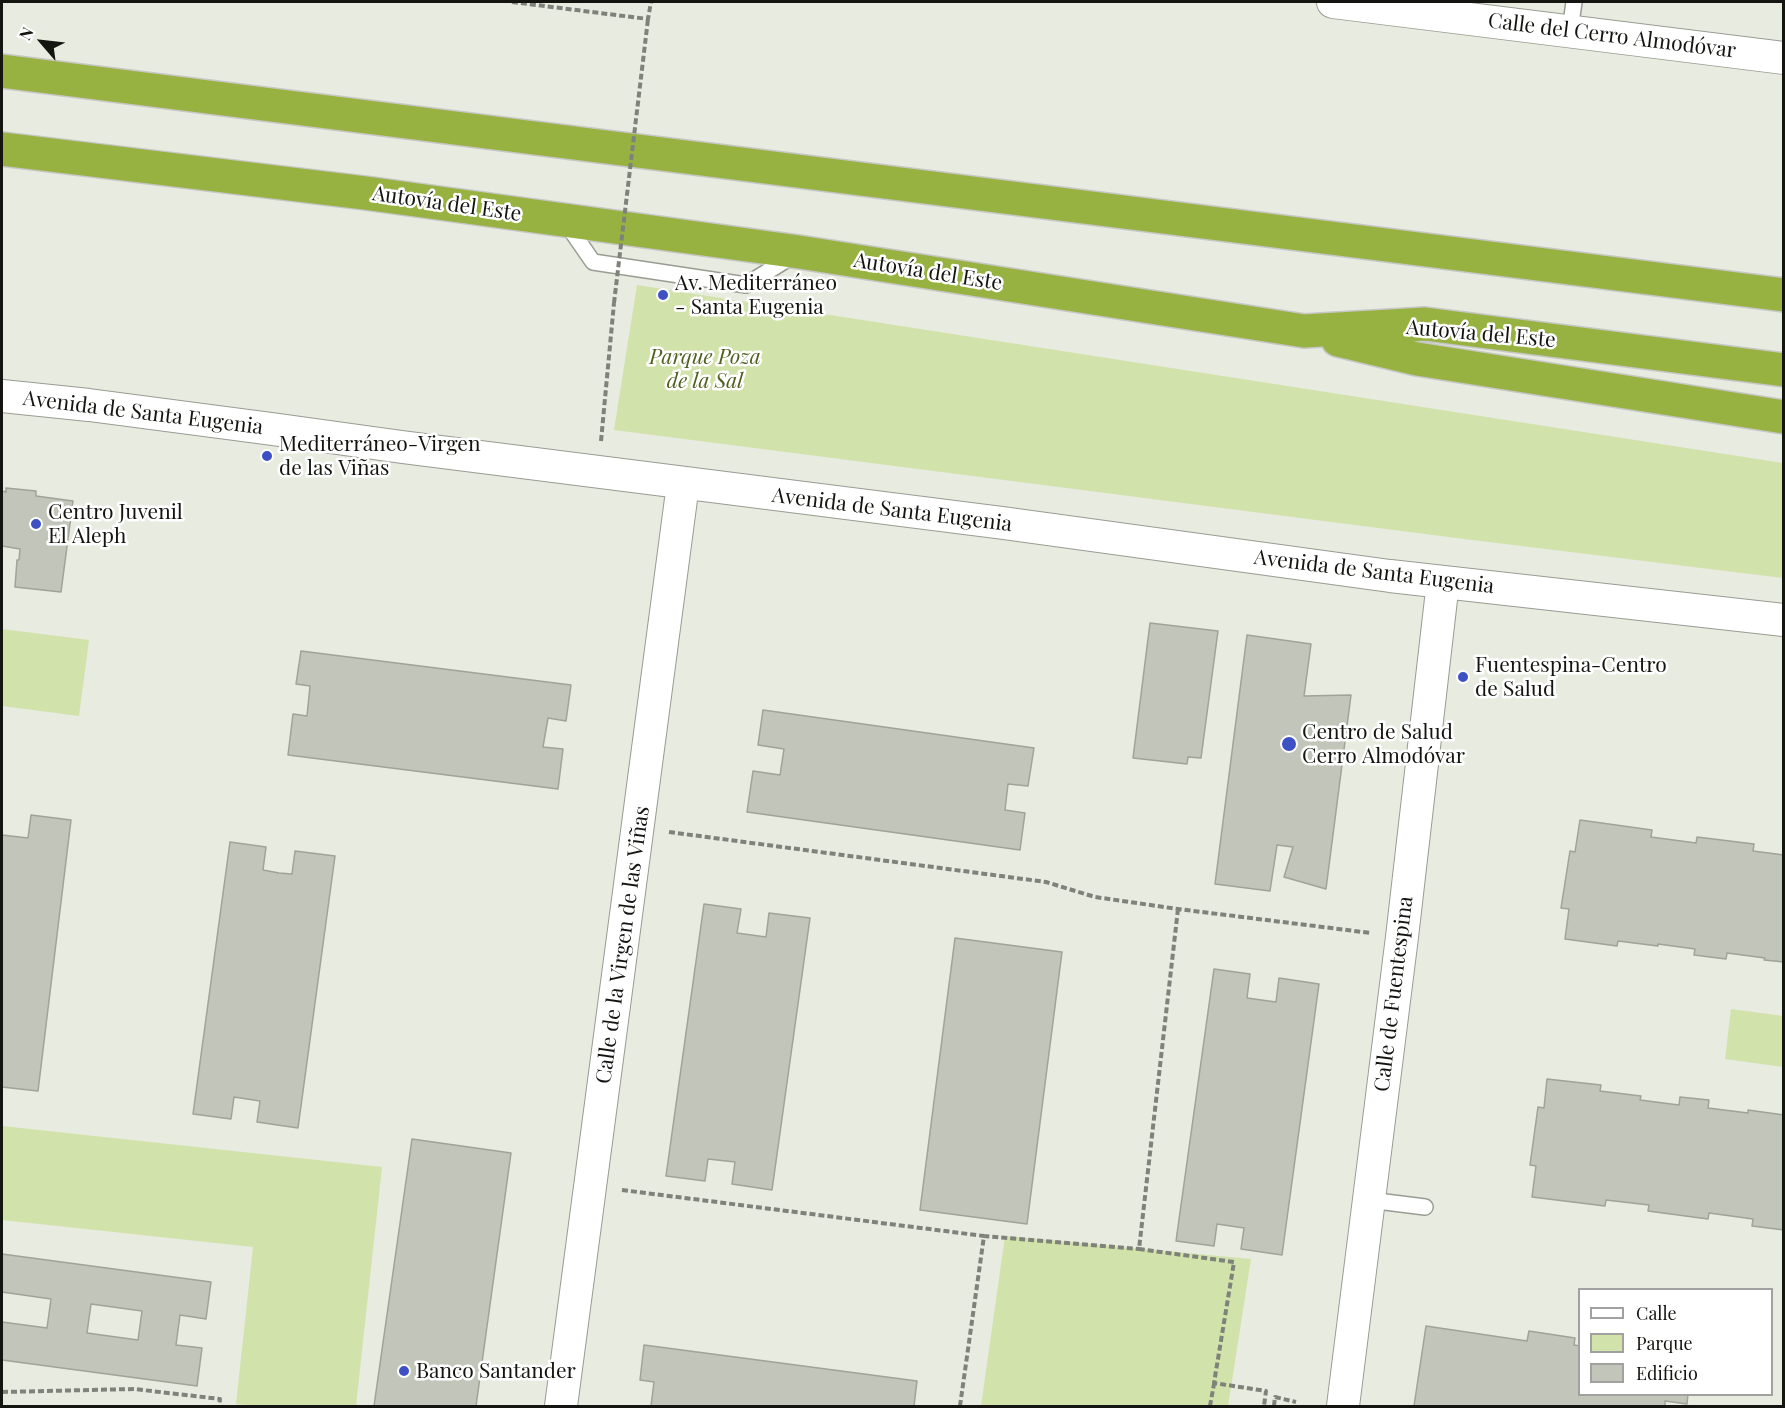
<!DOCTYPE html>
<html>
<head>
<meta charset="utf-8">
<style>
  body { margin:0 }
  #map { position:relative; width:1785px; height:1408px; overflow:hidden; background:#e7ebe0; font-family:"Playfair Display",serif }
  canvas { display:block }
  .frame { position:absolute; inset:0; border:3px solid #141511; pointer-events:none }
  .legend { position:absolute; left:1578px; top:1288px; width:195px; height:108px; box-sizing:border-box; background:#fff; border:2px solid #a1a1a0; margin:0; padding:8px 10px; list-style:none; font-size:18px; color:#141511 }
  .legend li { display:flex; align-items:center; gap:12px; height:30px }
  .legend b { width:30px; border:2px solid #a1a1a0 }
  .north { position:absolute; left:12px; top:12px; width:60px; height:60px; -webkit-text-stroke:4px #fff; paint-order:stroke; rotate:298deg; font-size:16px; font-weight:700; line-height:24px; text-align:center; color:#141511 }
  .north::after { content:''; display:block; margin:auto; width:21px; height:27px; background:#141511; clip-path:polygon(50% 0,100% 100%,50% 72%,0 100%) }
</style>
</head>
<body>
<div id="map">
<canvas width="1785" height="1408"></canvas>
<div class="frame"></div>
<ul class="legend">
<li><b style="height:8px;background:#fff"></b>Calle</li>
<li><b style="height:16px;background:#d2e2ab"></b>Parque</li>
<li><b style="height:16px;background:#c2c5ba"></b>Edificio</li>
</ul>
<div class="north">N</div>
</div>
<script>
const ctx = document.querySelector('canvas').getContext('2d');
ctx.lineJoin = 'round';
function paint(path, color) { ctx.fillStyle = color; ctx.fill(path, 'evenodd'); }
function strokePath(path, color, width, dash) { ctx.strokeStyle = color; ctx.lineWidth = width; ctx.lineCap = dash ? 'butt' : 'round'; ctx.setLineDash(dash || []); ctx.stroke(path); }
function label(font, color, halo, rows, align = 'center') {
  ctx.font = font + ' "Playfair Display",serif'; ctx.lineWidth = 5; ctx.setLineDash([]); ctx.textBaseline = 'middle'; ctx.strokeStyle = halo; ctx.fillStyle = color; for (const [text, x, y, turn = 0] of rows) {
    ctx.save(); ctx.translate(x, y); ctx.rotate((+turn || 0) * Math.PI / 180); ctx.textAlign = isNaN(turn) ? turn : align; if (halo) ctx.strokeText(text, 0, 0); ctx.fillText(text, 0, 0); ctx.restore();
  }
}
paint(new Path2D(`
  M 637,285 L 1783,463 L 1783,578 L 1464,539 L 614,430 Z
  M 2,629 L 89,640 L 79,716 L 2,706 Z
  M 1731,1009 L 1783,1016 L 1783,1067 L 1725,1059 Z
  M 2,1126 L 382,1167 L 356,1406 L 261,1406 L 236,1404 L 253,1247 L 2,1220 Z
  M 1005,1236 L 1251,1259 L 1228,1406 L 981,1406 Z`), '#d2e2ab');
const building = new Path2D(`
  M 6,488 L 36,491 L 36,496 L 73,501 L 61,592 L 15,587 L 17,560 L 19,560 L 20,549 L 2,546 L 2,491 L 6,492 Z
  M 1150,623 L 1218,631 L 1201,758 L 1188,757 L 1187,764 L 1133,758 Z
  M 1247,635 L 1311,644 L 1304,696 L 1351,695 L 1326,889 L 1284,877 L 1293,847 L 1277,845 L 1270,891 L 1215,884 Z
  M 301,651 L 571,685 L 566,721 L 548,718 L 543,747 L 563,749 L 558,789 L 288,755 L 293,714 L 307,716 L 310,686 L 296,684 Z
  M 763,710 L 1034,748 L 1028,786 L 1008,784 L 1005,810 L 1025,813 L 1020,850 L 747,812 L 753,771 L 780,775 L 784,749 L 758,745 Z
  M 31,815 L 71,820 L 38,1091 L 2,1087 L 2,835 L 28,838 Z
  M 1580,820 L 1652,830 L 1651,837 L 1696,843 L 1697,837 L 1754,844 L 1753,851 L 1784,855 L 1784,962 L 1764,960 L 1765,958 L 1727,953 L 1726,959 L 1694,955 L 1695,949 L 1658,944 L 1658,946 L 1618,941 L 1617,946 L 1565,939 L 1569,909 L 1561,908 L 1570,851 L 1575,852 Z
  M 230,842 L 266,847 L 263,870 L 279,873 L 292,874 L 295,851 L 335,856 L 298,1128 L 257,1122 L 260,1101 L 234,1097 L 231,1119 L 193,1114 Z
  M 704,904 L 741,909 L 737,933 L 766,937 L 769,913 L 810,918 L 772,1190 L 732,1184 L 735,1162 L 708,1159 L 705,1181 L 666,1176 Z
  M 955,938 L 1062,952 L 1027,1224 L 920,1210 Z
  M 1214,969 L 1250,974 L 1247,998 L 1276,1002 L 1279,978 L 1319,984 L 1282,1255 L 1241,1249 L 1244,1228 L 1217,1224 L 1214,1246 L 1176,1241 Z
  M 1547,1079 L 1601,1085 L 1600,1091 L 1641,1096 L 1640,1100 L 1679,1105 L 1680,1097 L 1709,1100 L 1708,1108 L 1748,1113 L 1748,1110 L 1784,1115 L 1784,1230 L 1752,1226 L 1753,1219 L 1709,1213 L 1708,1219 L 1648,1211 L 1649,1205 L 1606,1200 L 1605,1206 L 1532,1197 L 1536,1166 L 1530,1165 L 1538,1107 L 1544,1108 Z
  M 412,1139 L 511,1153 L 476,1406 L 374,1406 Z
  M 2,1254 L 211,1282 L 206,1319 L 180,1315 L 176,1345 L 202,1348 L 197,1386 L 2,1360 L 2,1322 L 47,1328 L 51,1299 L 2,1292 ZM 91,1304 L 142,1311 L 138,1340 L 87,1333 Z
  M 1426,1326 L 1527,1341 L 1529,1331 L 1575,1338 L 1574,1345 L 1580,1346 L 1580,1394 L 1688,1394 L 1687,1404 L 1665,1401 L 1665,1406 L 1414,1406 Z
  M 644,1345 L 917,1381 L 914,1406 L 651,1406 L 654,1382 L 640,1380 Z`);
paint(building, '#c2c5ba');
strokePath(building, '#9fa398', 1.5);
const lane = new Path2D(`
  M 1570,31 L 1574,2
  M 566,223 L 593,262 L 746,285 L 794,255
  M 1369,1200 L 1425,1207`);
const street = new Path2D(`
  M 1333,2 L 1784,58
  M 2,396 L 89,405 L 272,429 L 402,447 L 1003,523 L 1390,576 L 1784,620
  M 561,1406 L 683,484
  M 1343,1406 L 1402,937 L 1443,582`);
const highway = new Path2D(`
  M 2,71 L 1784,295
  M 2,149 L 365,193 L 799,252 L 1304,331 L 1425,324 L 1784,370
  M 1338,340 L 1417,359 L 1784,417`);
strokePath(lane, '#999c92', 18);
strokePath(street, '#999c92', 34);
strokePath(highway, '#c7c7c6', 36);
strokePath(new Path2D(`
  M 512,2 L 648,19 L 651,2
  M 601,441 L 614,303
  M 669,832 L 1046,882 L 1095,897 L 1178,909 L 1371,933
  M 1178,909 L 1139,1249 L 1234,1262 L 1214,1383 L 1266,1391 L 1264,1406
  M 622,1190 L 984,1236
  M 2,1392 L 134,1389 L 220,1399 L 219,1406
  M 960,1406 L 984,1236 L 1139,1249
  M 1210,1406 L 1214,1384
  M 1274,1406 L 1275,1397 L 1296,1402`), '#7f827a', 4, [6, 3]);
strokePath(lane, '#fff', 15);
strokePath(street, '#fff', 32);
strokePath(highway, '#98b242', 33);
strokePath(new Path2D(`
  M 614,303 L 648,19`), '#7f827a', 4, [6, 3]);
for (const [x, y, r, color] of [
  [663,295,6,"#3d50c4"],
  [267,456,6,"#3d50c4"],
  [36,524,6,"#3d50c4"],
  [1463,677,6,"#3d50c4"],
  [1289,744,8,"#3d50c4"],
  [404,1371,6,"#3d50c4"]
]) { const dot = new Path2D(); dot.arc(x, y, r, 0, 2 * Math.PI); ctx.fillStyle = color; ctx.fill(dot); strokePath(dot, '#fff', 2); }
label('21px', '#141511', '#fff', [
  ["Calle del Cerro Almodóvar",1612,36,7],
  ["Autovía del Este",447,204,8],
  ["Autovía del Este",928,272,9],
  ["Autovía del Este",1481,334,5],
  ["Avenida de Santa Eugenia",143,413,7],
  ["Avenida de Santa Eugenia",892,510,7],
  ["Avenida de Santa Eugenia",1374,572,7],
  ["Calle de la Virgen de las Viñas",623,945,-82],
  ["Calle de Fuentespina",1394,994,-83]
]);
label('21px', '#141511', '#fff', [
  ["Av. Mediterráneo",675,283],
  ["- Santa Eugenia",675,307],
  ["Mediterráneo-Virgen",279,444],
  ["de las Viñas",279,468],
  ["Centro Juvenil",48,512],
  ["El Aleph",48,536],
  ["Fuentespina-Centro",1475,665],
  ["de Salud",1475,689],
  ["Centro de Salud",1302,732],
  ["Cerro Almodóvar",1302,756],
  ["Banco Santander",416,1371]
], 'left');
label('italic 21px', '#505f1f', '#fff', [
  ["Parque Poza",705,357],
  ["de la Sal",705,381]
]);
</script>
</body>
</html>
